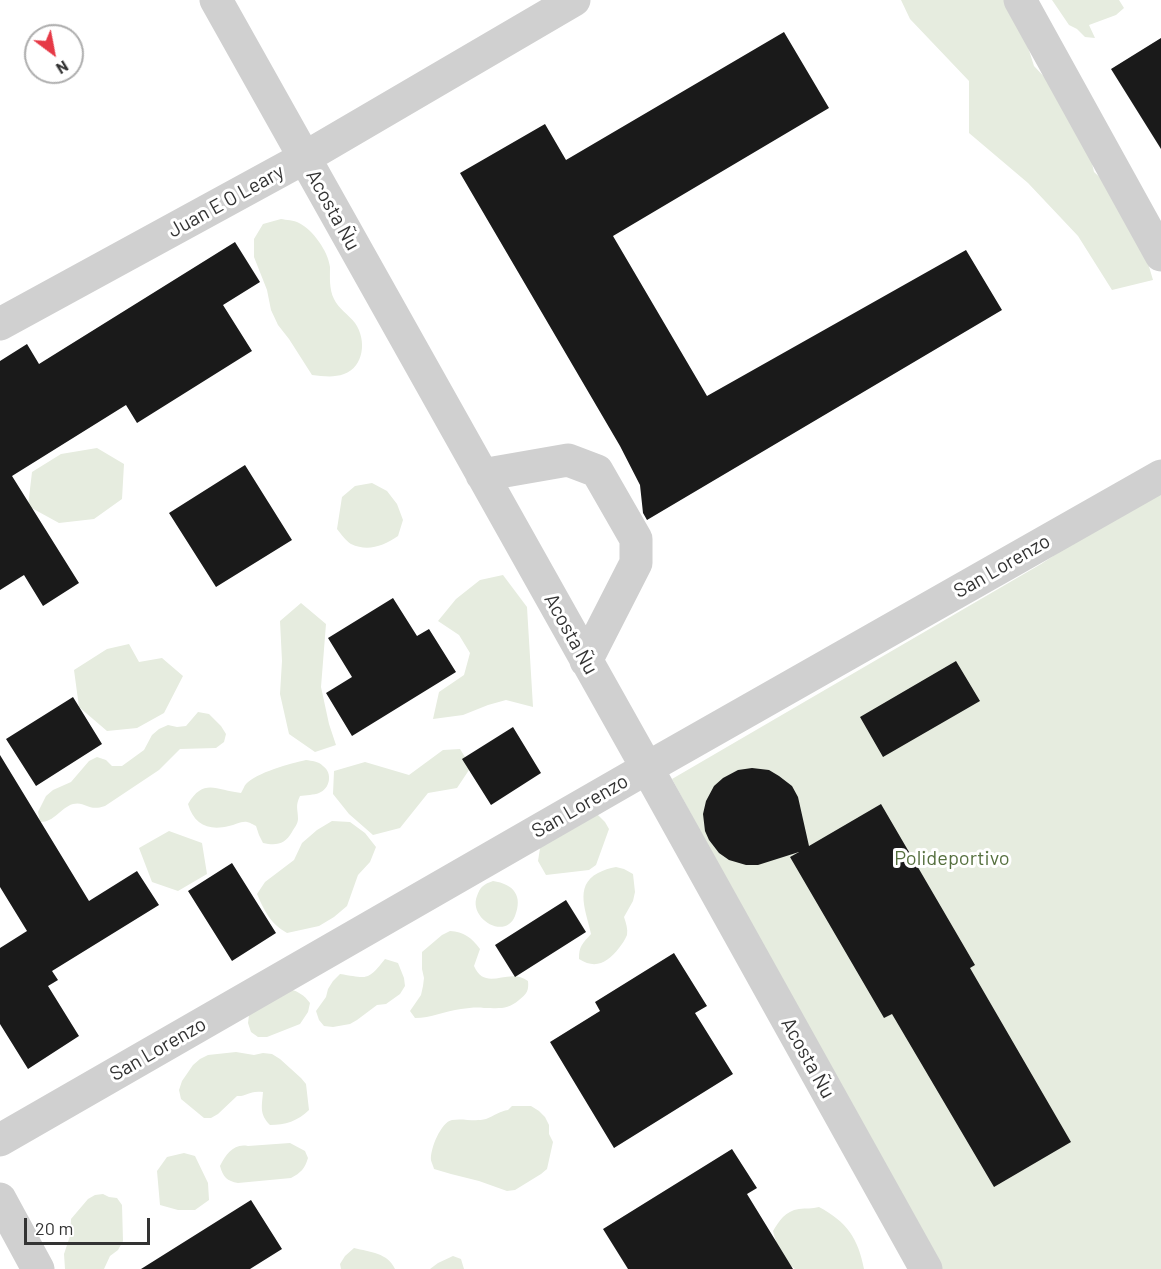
<!DOCTYPE html>
<html>
<head>
<meta charset="utf-8">
<style>
  body { margin:0 }
  #map { position:relative; width:1161px; height:1269px; overflow:hidden; background:#fff; font-family:Barlow,sans-serif }
  canvas { display:block }
  .north { position:absolute; left:24px; top:24px; width:60px; height:60px; box-sizing:border-box; background:#fff; border:2px solid #adadad; border-radius:50%; rotate:148deg; font-size:16px; font-weight:700; line-height:24px; text-align:center; color:#333 }
  .north::after { content:''; display:block; margin:auto; width:21px; height:27px; background:#e63946; clip-path:polygon(50% 0,100% 100%,50% 72%,0 100%) }
  .scale { position:absolute; left:24px; top:1218px; width:126px; height:27px; box-sizing:border-box; border:3px solid #333; border-top:0; padding-left:8px; font-size:18px; line-height:21px; white-space:nowrap; color:#333; -webkit-text-stroke:4px #fff; paint-order:stroke }
</style>
</head>
<body>
<div id="map">
<canvas width="1161" height="1269"></canvas>
<div class="north">N</div>
<div class="scale">20 m</div>
</div>
<script>
const ctx = document.querySelector('canvas').getContext('2d');
ctx.lineJoin = 'round';
function paint(path, color) { ctx.fillStyle = color; ctx.fill(path, 'evenodd'); }
function strokePath(path, color, width, dash) { ctx.strokeStyle = color; ctx.lineWidth = width; ctx.lineCap = dash ? 'butt' : 'round'; ctx.setLineDash(dash || []); ctx.stroke(path); }
function label(font, color, halo, rows, align = 'center') {
  ctx.font = font + ' Barlow,sans-serif'; ctx.lineWidth = 6; ctx.setLineDash([]); ctx.textBaseline = 'middle'; ctx.strokeStyle = halo; ctx.fillStyle = color; for (const [text, x, y, turn = 0] of rows) {
    ctx.save(); ctx.translate(x, y); ctx.rotate((+turn || 0) * Math.PI / 180); ctx.textAlign = isNaN(turn) ? turn : align; if (halo) ctx.strokeText(text, 0, 0); ctx.fillText(text, 0, 0); ctx.restore();
  }
}
paint(new Path2D(`
  M 901,0 L 1013,0 L 1034,66 L 1050,83 L 1086,137 L 1094,172 L 1131,206 L 1153,280 L 1112,290 L 1078,236 L 1028,183 L 969,133 L 969,81 L 910,19 Z
  M 1052,0 L 1119,0 L 1124,8 L 1116,15 L 1089,25 L 1095,38 L 1085,37 L 1077,29 L 1069,25 Z
  M 281,219 C 286,220 294,220 299,223 C 313,230 328,251 330,267 C 330,277 329,289 334,299 C 338,308 349,315 355,323 C 367,340 364,367 344,374 C 333,378 323,376 312,375 L 289,339 L 278,325 L 271,310 L 267,290 L 254,257 L 254,239 L 263,224 Z
  M 97,448 L 124,464 L 122,499 L 94,519 L 59,523 L 28,506 L 32,472 L 61,454 Z
  M 372,483 L 387,491 L 397,504 L 403,520 L 398,536 C 383,546 368,552 351,544 C 346,541 341,534 337,529 L 342,497 L 355,486 Z
  M 1161,493 L 1161,1269 L 937,1269 L 672,779 L 1041,564 L 1067,547 Z
  M 503,575 L 527,607 L 533,707 L 506,700 L 488,705 L 463,715 L 433,719 L 439,692 L 464,675 L 470,653 L 459,635 L 438,621 L 456,599 L 480,580 Z
  M 301,603 L 326,624 L 321,687 L 329,724 L 336,745 L 315,752 L 289,734 L 280,694 L 282,661 L 280,621 Z
  M 129,644 L 139,662 L 162,658 L 183,676 L 164,713 L 137,728 L 107,731 L 79,707 L 74,670 L 107,649 Z
  M 198,712 L 209,714 L 221,726 L 226,734 L 224,742 L 216,748 L 180,749 L 159,770 L 105,806 C 88,812 86,801 73,804 C 60,808 55,822 40,822 L 38,812 L 46,796 L 53,790 L 71,782 L 89,761 L 97,757 L 106,760 L 112,766 L 122,766 L 144,750 L 152,735 L 159,729 L 168,725 L 177,727 L 186,726 Z
  M 460,749 L 471,767 L 457,788 L 428,793 L 400,828 L 373,835 L 349,814 L 333,794 L 334,771 L 365,762 L 409,775 L 443,750 Z
  M 306,760 C 312,761 318,761 323,766 C 333,773 330,789 319,793 C 314,795 306,795 300,796 C 295,806 298,809 298,819 C 298,824 294,828 292,832 C 285,844 277,846 263,843 L 259,835 L 256,826 C 254,825 249,822 247,822 C 241,821 235,825 229,826 C 209,831 194,825 188,804 C 204,777 217,791 241,793 C 243,790 244,786 246,784 C 256,773 291,763 306,760 Z
  M 593,810 L 605,822 L 609,829 L 596,865 L 589,870 L 546,875 L 538,861 L 541,842 Z
  M 332,821 L 350,822 L 365,833 L 376,847 L 370,862 L 358,875 L 347,906 L 334,917 L 319,926 L 287,933 C 270,923 265,912 257,894 L 265,882 L 294,860 L 302,843 L 317,830 Z
  M 169,831 L 202,843 L 207,874 L 178,891 L 152,882 L 139,848 Z
  M 616,867 L 624,869 L 633,874 L 635,892 L 633,901 L 624,917 C 626,923 628,929 627,935 C 625,940 622,944 619,948 C 608,962 596,970 579,959 C 579,946 582,944 591,934 C 587,913 573,886 598,873 C 604,870 609,868 616,867 Z
  M 493,881 C 514,884 523,896 515,916 C 505,941 468,918 477,896 C 480,887 484,884 493,881 Z
  M 450,931 C 464,932 471,937 480,949 L 474,966 C 486,993 508,966 528,981 C 529,990 527,994 519,1000 C 507,1010 500,1008 484,1008 C 477,1007 469,1008 461,1009 C 445,1011 431,1018 415,1018 L 410,1011 L 421,995 L 423,986 L 424,978 L 422,969 L 422,952 L 442,935 Z
  M 385,959 L 398,963 L 404,978 L 405,986 L 400,994 L 386,1004 L 377,1005 L 357,1020 L 350,1024 L 333,1027 L 324,1026 L 319,1020 L 316,1011 L 326,997 L 328,989 L 333,981 L 340,974 C 367,978 367,982 385,959 Z
  M 290,989 C 299,992 304,995 310,1003 L 308,1012 L 300,1024 L 267,1037 L 258,1037 L 251,1032 L 248,1023 L 249,1015 Z
  M 236,1052 L 254,1055 L 263,1053 L 272,1054 L 280,1059 L 301,1078 L 306,1084 L 309,1110 C 298,1121 285,1125 270,1125 C 259,1114 262,1106 263,1092 C 249,1090 246,1097 237,1096 L 218,1114 L 211,1118 L 204,1118 L 181,1099 L 179,1090 L 182,1081 L 193,1065 L 200,1059 L 208,1055 Z
  M 512,1106 L 531,1106 L 539,1111 L 545,1117 L 549,1125 L 549,1134 L 553,1142 L 547,1169 L 541,1174 L 515,1190 L 507,1191 L 479,1181 L 451,1174 L 434,1169 C 434,1168 431,1161 431,1160 C 430,1149 441,1122 452,1120 C 463,1118 474,1122 486,1119 C 494,1116 500,1111 508,1110 Z
  M 290,1143 L 305,1151 L 308,1158 C 305,1168 301,1173 291,1178 L 238,1183 C 227,1181 223,1177 220,1166 C 226,1154 234,1143 248,1146 Z
  M 184,1153 L 195,1156 L 208,1183 L 209,1200 L 195,1210 L 178,1210 L 160,1205 L 157,1171 L 167,1157 Z
  M 103,1194 L 109,1197 L 117,1198 L 122,1205 L 123,1241 L 118,1250 L 110,1256 L 104,1269 L 65,1269 L 64,1254 L 70,1236 L 71,1219 L 88,1199 L 95,1195 Z
  M 819,1207 C 847,1222 858,1238 864,1269 L 795,1269 C 782,1259 777,1247 773,1231 C 779,1221 785,1211 799,1209 C 806,1208 812,1209 819,1207 Z
  M 354,1248 C 370,1252 388,1253 395,1269 L 341,1269 L 340,1264 L 345,1256 Z
  M 453,1256 L 461,1259 L 464,1269 L 430,1269 L 438,1263 Z`), '#e6ecdf');
paint(new Path2D(`
  M 784,32 L 829,108 L 613,236 L 707,396 L 966,250 L 1002,310 L 647,520 L 643,513 L 640,485 L 620,446 L 460,173 L 545,124 L 566,160 Z
  M 1161,38 L 1161,149 L 1111,69 Z
  M 235,242 L 260,282 L 223,305 L 252,351 L 137,423 L 126,405 L 12,476 L 79,583 L 43,606 L 24,575 L 0,590 L 0,361 L 27,344 L 39,364 Z
  M 245,465 L 292,540 L 216,587 L 169,513 Z
  M 393,598 L 417,636 L 429,629 L 456,672 L 352,736 L 326,693 L 352,677 L 328,638 Z
  M 956,661 L 980,701 L 883,757 L 860,717 Z
  M 73,697 L 102,744 L 36,786 L 6,739 Z
  M 513,727 L 541,773 L 491,805 L 462,759 Z
  M 0,755 L 89,901 L 137,871 L 159,905 L 52,971 L 58,980 L 48,986 L 79,1036 L 28,1069 L 0,1024 L 0,948 L 27,931 L 0,887 Z
  M 752,768 L 769,770 L 779,776 L 792,786 L 798,797 L 809,846 L 881,804 L 975,965 L 970,968 L 1071,1142 L 994,1187 L 892,1014 L 884,1018 L 790,857 L 799,852 L 758,865 L 746,865 L 729,860 L 719,853 L 709,840 L 705,831 L 703,814 L 706,801 L 714,786 L 723,778 L 738,770 Z
  M 232,863 L 276,933 L 232,961 L 188,891 Z
  M 566,900 L 586,932 L 515,977 L 495,945 Z
  M 674,953 L 707,1006 L 695,1013 L 733,1074 L 614,1148 L 550,1042 L 600,1011 L 595,1002 Z
  M 732,1149 L 757,1188 L 747,1194 L 793,1269 L 628,1269 L 603,1229 Z
  M 251,1200 L 282,1249 L 250,1269 L 141,1269 Z`), '#1a1a1a');
strokePath(new Path2D(`
  M 216,0 L 647,768 L 926,1269
  M 1020,0 L 1161,255
  M 0,324 L 304,158 L 574,0
  M 482,475 L 568,460 L 597,471 L 636,539 L 636,563 L 586,661
  M 0,1140 L 647,768 L 1161,476
  M 0,1199 L 38,1269`), '#d0d0d0', 33);
label('20px', '#333', '#fff', [
  ["Juan E O Leary",226,201,-29],
  ["Acosta Ñu",333,210,61],
  ["San Lorenzo",1002,566,-30],
  ["Acosta Ñu",571,634,61],
  ["San Lorenzo",580,806,-30],
  ["San Lorenzo",158,1049,-30],
  ["Acosta Ñu",808,1058,61]
]);
label('20px', '#56703f', '#fff', [
  ["Polideportivo",952,858]
]);
</script>
</body>
</html>
